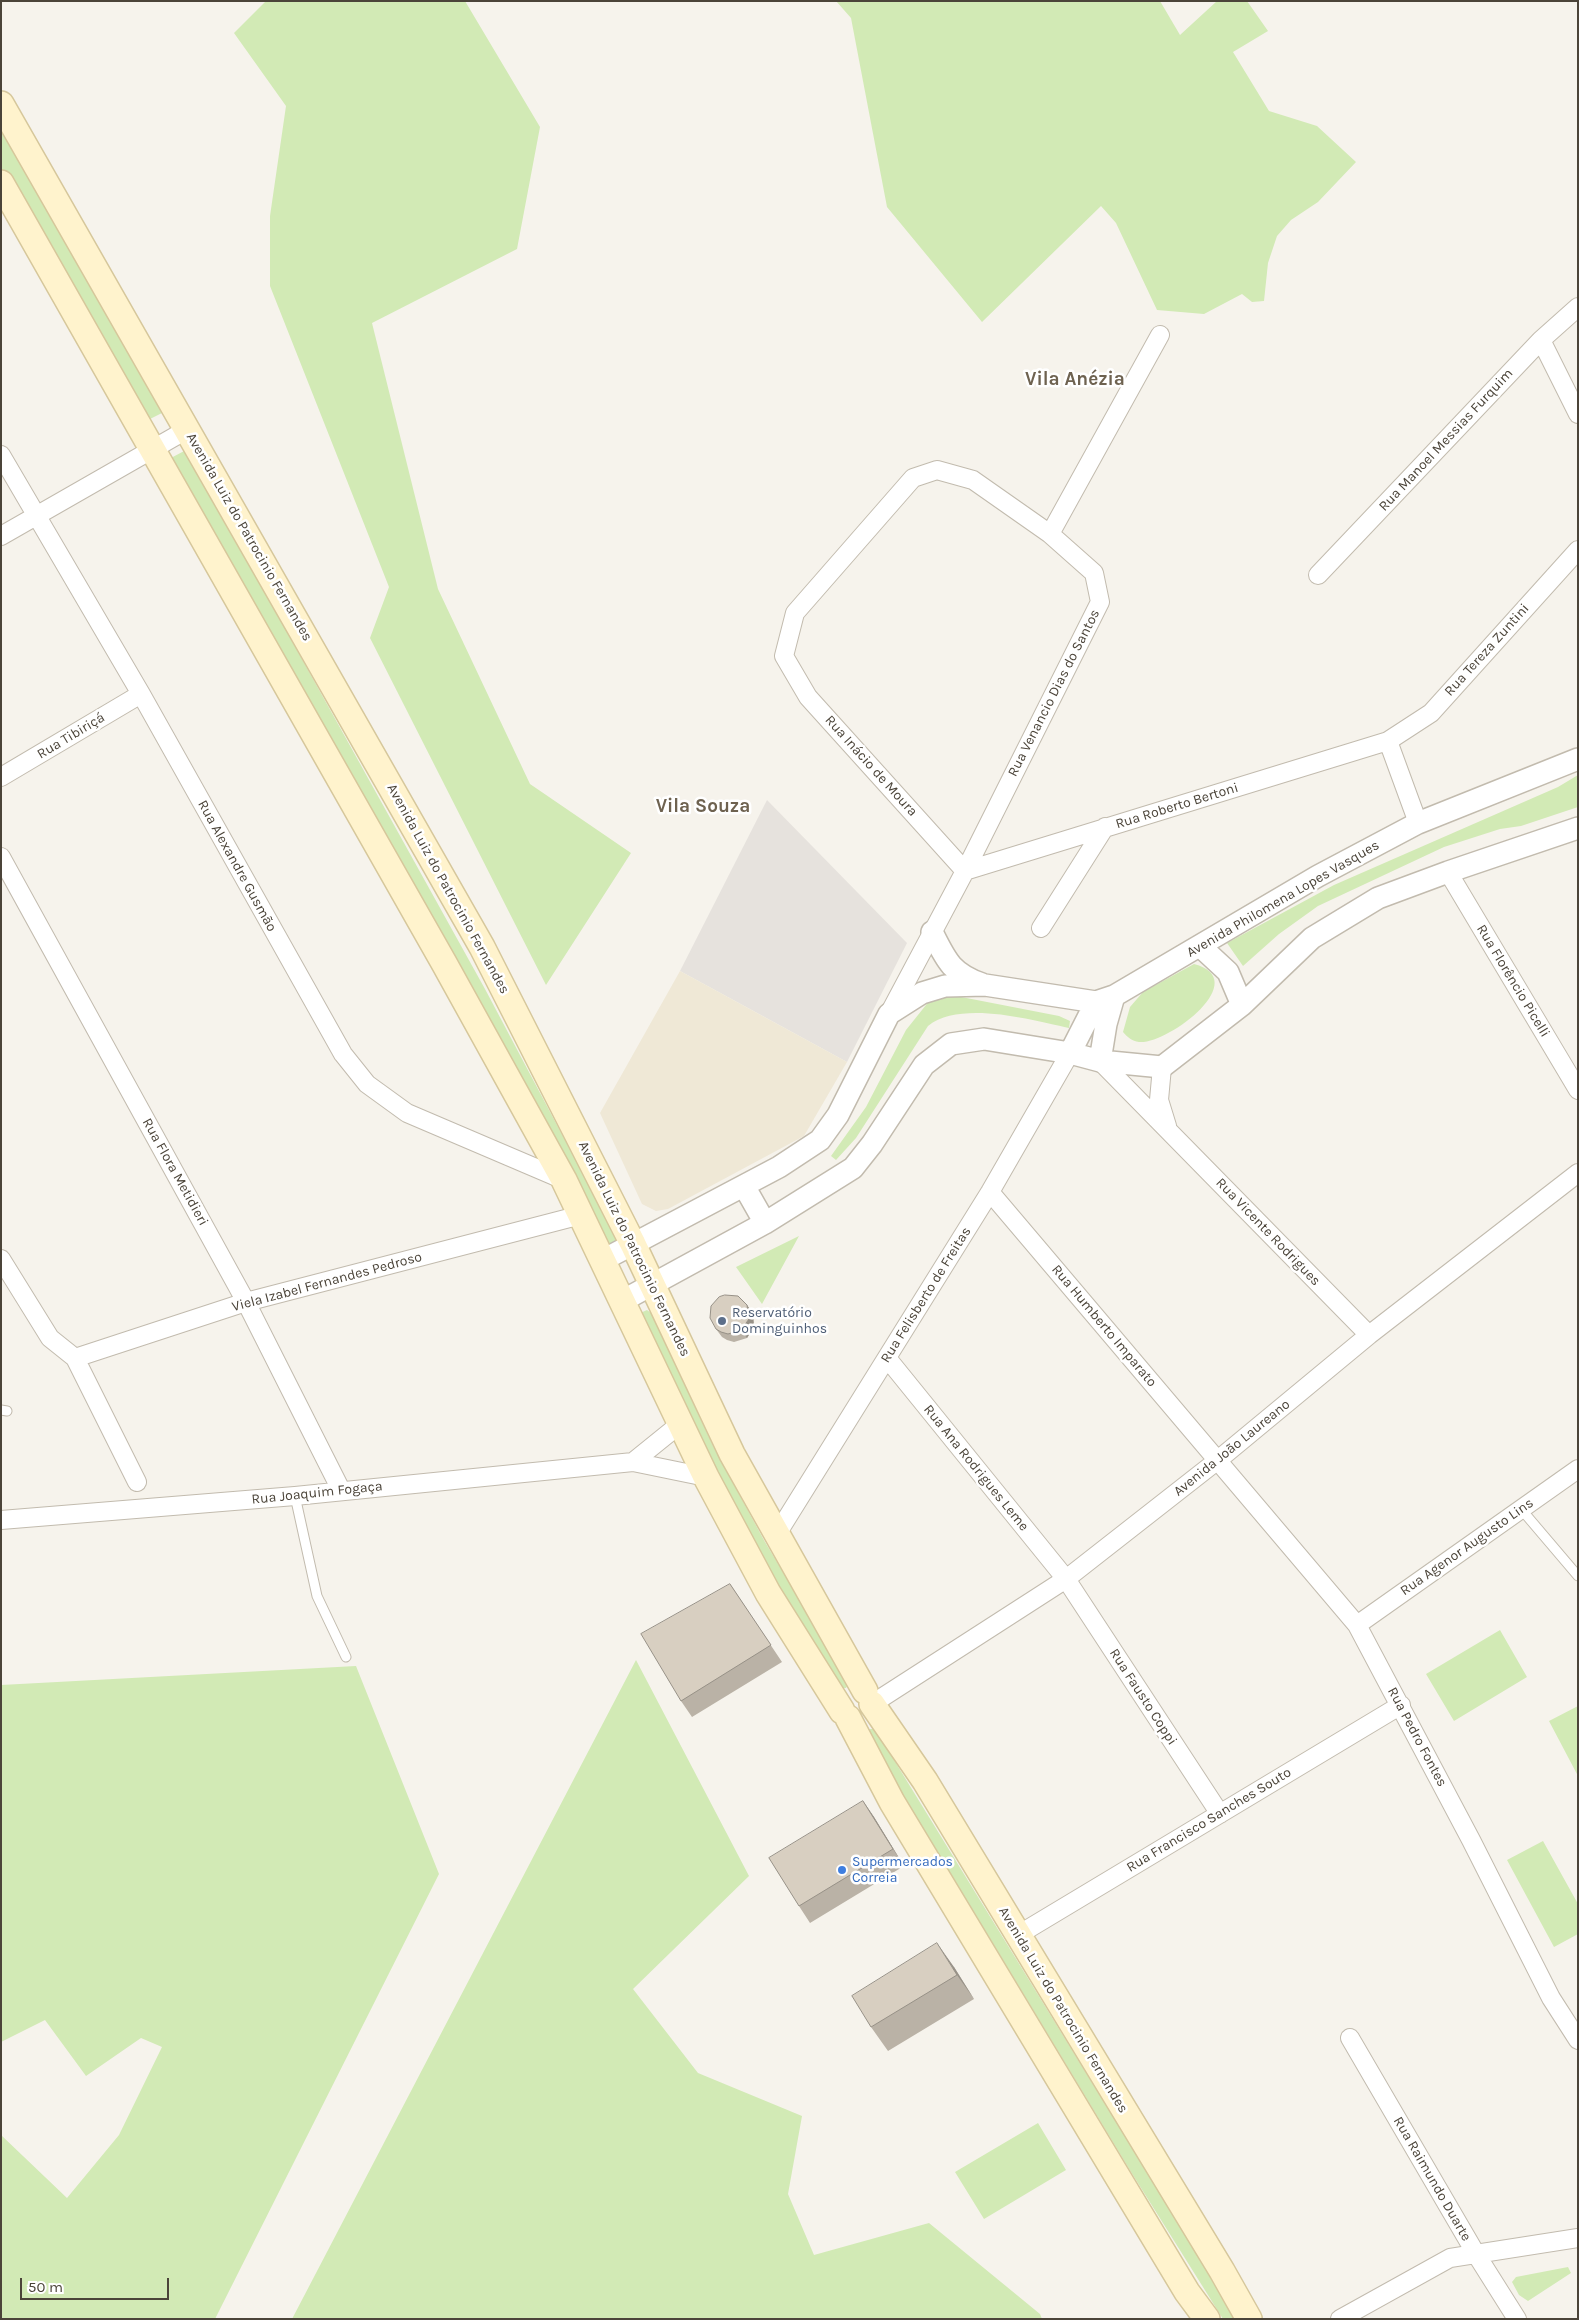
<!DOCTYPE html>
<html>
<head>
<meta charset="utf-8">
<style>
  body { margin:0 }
  #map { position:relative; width:1579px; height:2320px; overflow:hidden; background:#f6f3ec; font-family:Karla,sans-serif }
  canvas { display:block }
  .frame { position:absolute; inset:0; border:2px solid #4b4439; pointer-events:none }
  .scale { position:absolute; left:20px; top:2278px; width:149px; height:22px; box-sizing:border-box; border:2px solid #4b4439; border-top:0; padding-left:6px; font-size:15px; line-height:18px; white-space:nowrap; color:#4b4439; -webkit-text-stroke:4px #fff; paint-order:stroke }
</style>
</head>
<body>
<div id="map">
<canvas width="1579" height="2320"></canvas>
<div class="frame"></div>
<div class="scale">50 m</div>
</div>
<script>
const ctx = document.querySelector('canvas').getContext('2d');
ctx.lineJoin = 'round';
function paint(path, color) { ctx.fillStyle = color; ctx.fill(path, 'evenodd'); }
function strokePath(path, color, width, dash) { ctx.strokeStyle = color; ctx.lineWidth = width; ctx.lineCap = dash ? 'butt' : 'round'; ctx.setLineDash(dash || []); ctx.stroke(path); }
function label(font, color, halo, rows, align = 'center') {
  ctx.font = font + ' Karla,sans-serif'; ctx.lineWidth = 5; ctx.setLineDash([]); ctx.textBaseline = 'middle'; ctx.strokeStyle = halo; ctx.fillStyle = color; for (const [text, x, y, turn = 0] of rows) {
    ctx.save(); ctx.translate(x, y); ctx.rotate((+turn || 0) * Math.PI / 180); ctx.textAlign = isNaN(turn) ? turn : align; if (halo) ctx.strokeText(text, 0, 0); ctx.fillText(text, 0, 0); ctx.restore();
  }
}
paint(new Path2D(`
  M 767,800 L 907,943 L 847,1062 L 680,971 Z`), '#e6e2dd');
paint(new Path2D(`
  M 680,971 L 847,1062 L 804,1136 L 668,1209 L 656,1211 L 642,1204 L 600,1113 Z`), '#efe8d6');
paint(new Path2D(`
  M 266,1 L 465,1 L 540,127 L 517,249 L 372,323 L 438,589 L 530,784 L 631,853 L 546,985 L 370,638 L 389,587 L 270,286 L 270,216 L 286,106 L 234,33 Z
  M 836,1 L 1160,1 L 1180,35 L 1217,1 L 1247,1 L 1268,31 L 1233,52 L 1269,111 L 1317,126 L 1356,162 L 1318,202 L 1291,220 L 1277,236 L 1268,263 L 1264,301 L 1252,302 L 1242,294 L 1204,314 L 1157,310 L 1116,223 L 1101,206 L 982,322 L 887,207 L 851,18 Z
  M 1,131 L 164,412 L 146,421 L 1,171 Z
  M 186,450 L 485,989 L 620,1244 L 605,1252 L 169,459 Z
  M 1578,775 L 1578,807 L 1521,826 L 1500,829 L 1444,847 L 1318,906 L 1279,934 L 1243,966 L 1227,943 L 1334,885 L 1558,787 Z
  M 1194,964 C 1254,980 1167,1045 1139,1042 C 1132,1041 1127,1037 1123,1032 L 1130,1007 L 1143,992 Z
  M 951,995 L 1059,1016 L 1070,1021 L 1069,1028 C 1031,1020 961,1000 928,1026 L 856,1138 L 836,1160 L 831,1156 L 866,1107 L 906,1030 L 930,1000 Z
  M 799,1236 L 762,1304 L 736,1267 Z
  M 647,1310 L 651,1313 L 714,1448 L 765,1542 L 849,1683 L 846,1688 L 841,1688 L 773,1583 L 638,1314 Z
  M 1500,1630 L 1527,1677 L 1454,1721 L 1426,1674 Z
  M 636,1660 L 749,1876 L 633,1989 L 698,2073 L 802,2116 L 788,2194 L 814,2255 L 929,2223 L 1040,2314 L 1042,2319 L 292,2319 Z
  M 356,1666 L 439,1874 L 215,2319 L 1,2319 L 1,2135 L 67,2198 L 119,2135 L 162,2047 L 141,2038 L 86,2076 L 45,2020 L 1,2042 L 1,1685 Z
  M 1578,1706 L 1578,1776 L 1549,1721 Z
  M 870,1729 L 875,1729 L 1237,2319 L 1223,2319 L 1131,2172 L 867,1735 Z
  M 1543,1841 L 1578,1904 L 1578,1934 L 1554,1947 L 1507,1860 Z
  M 1038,2123 L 1066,2170 L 984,2219 L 955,2172 Z
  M 1568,2267 L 1571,2273 L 1528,2301 L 1519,2295 L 1512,2282 L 1516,2277 Z`), '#d2eab5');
const service = new Path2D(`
  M 1,1410 L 7,1411
  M 295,1496 L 317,1596 L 346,1657
  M 1521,1509 L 1578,1576`);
const minor = new Path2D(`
  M 1541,340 L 1578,414
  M 1,455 L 141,694 L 343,1054 L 367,1084 L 407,1113 L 564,1180
  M 1050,534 L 1160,335
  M 1,536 L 188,429
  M 1318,575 L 1541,340 L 1578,307
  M 1388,741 L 1418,823
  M 1,777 L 141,694
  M 1,857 L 246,1302 L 341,1490
  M 1448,872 L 1578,1090
  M 1041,928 L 1105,827
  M 889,1014 L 965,871 L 1100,602 L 1094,573 L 1050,534 L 973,480 L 937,470 L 913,478 L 795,613 L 784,656 L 808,697 L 965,871 L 1388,741 L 1431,713 L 1578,550
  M 1100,1061 L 1369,1335
  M 1162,1067 L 1159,1100 L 1167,1126
  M 990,1192 L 1357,1625 L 1471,1840 L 1551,1998 L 1578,2040
  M 1,1259 L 50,1338 L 75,1358 L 137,1482
  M 75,1358 L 246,1302 L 581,1215
  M 887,1358 L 1066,1579 L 1220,1814
  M 633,1462 L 680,1424
  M 1,1520 L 295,1496 L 633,1462 L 706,1477
  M 777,1534 L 990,1192 L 1070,1053
  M 1357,1625 L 1578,1469
  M 872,1704 L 1066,1579 L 1218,1460 L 1369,1335 L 1578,1173
  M 1018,1935 L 1401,1705
  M 1350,2038 L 1476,2254 L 1517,2319
  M 1340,2319 L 1450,2258 L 1578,2238`);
const tertiary = new Path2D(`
  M 932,932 C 946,960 951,973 982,984
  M 1201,947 L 1228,972 L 1242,1005
  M 1070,1053 L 1096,1002
  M 1100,1061 L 1106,1024 L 1114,996
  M 744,1186 L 765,1223
  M 603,1260 L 779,1167 L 820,1140 L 838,1115 L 889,1014 L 922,993 L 945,986 L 985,985 L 1096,1002 L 1114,996 L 1318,876 L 1418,823 L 1578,759
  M 622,1301 L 765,1223 L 853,1168 L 872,1144 L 924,1065 L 951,1044 L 984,1039 L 1070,1053 L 1100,1061 L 1162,1067 L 1242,1005 L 1312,938 L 1378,898 L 1448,872 L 1578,828`);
const secondary = new Path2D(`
  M 1,104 L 482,947 L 633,1244 L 732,1454 L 865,1691
  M 1,183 L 444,963 L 564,1180 L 706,1477 L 768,1593 L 842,1711
  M 872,1704 L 925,1781 L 1222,2271 L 1249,2319
  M 848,1718 L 892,1802 L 1187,2292 L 1207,2319`);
strokePath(service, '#c2bbae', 11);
strokePath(minor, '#c2bbae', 20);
strokePath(tertiary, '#c2bbae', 24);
strokePath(secondary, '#d6c79b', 28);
strokePath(service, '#fff', 9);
strokePath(minor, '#fff', 18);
strokePath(tertiary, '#fff', 21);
strokePath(secondary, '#fff3cd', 25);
paint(new Path2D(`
  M 747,1305 L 753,1314 L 754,1327 L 747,1338 L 734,1342 L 727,1340 L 722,1337 L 716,1329 Z
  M 730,1584 L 782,1662 L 692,1717 L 681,1701 Z
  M 863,1801 L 874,1817 L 904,1866 L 810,1923 L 799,1906 Z
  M 954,1967 L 974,1999 L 888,2051 L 871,2027 Z`), '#bab2a6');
paint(new Path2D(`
  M 747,1305 L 753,1314 L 754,1327 L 747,1338 L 741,1330 Z
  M 863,1801 L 874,1817 L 904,1866 L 893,1849 Z
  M 937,1943 L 954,1967 L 974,1999 L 957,1975 Z`), '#979187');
const building = new Path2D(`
  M 725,1295 L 738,1296 L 747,1305 L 749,1319 L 741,1330 L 728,1334 L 721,1332 L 716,1329 L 710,1318 L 711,1306 L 719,1297 Z
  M 730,1584 L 771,1645 L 681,1701 L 641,1634 Z
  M 863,1801 L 893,1849 L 799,1906 L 769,1858 Z
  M 937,1943 L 957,1975 L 871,2027 L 852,1996 Z`);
paint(building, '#d8cfc1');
strokePath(building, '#979187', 1);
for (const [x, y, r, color] of [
  [722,1321,5,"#5c6f8a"],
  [842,1870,5,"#3f7fe0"]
]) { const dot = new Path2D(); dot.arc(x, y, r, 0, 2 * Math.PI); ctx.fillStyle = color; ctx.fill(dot); strokePath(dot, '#fff', 2); }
label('14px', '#4b4439', '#fff', [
  ["Rua Manoel Messias Furquim",1446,440,-47],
  ["Avenida Luiz do Patrocinio Fernandes",249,537,60],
  ["Rua Tereza Zuntini",1487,650,-48],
  ["Rua Venancio Dias do Santos",1054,693,-63],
  ["Rua Tibiriçá",71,736,-31],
  ["Rua Inácio de Moura",871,766,48],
  ["Rua Roberto Bertoni",1177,806,-17],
  ["Rua Alexandre Gusmão",237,866,61],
  ["Avenida Luiz do Patrocinio Fernandes",448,889,61],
  ["Avenida Philomena Lopes Vasques",1283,899,-30],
  ["Rua Florêncio Picelli",1513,981,59],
  ["Rua Flora Metidieri",175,1172,61],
  ["Rua Vicente Rodrigues",1268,1232,46],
  ["Avenida Luiz do Patrocinio Fernandes",634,1249,64],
  ["Viela Izabel Fernandes Pedroso",327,1282,-15],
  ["Rua Felisberto de Freitas",926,1295,-58],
  ["Rua Humberto Imparato",1104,1326,50],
  ["Avenida João Laureano",1232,1448,-39],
  ["Rua Ana Rodrigues Leme",976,1468,51],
  ["Rua Joaquim Fogaça",317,1493,-6],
  ["Rua Agenor Augusto Lins",1467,1547,-35],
  ["Rua Fausto Coppi",1143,1697,57],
  ["Rua Pedro Fontes",1417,1737,62],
  ["Rua Francisco Sanches Souto",1209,1820,-31],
  ["Avenida Luiz do Patrocinio Fernandes",1063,2010,59],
  ["Rua Raimundo Duarte",1432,2179,60]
]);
label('14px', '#4e5e75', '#fff', [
  ["Reservatório",732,1313],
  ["Dominguinhos",732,1329]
], 'left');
label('14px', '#366cbe', '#fff', [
  ["Supermercados",852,1862],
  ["Correia",852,1878]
], 'left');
label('bold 19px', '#6e6250', '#fff', [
  ["Vila Anézia",1075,380],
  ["Vila Souza",703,807]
]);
</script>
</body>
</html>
